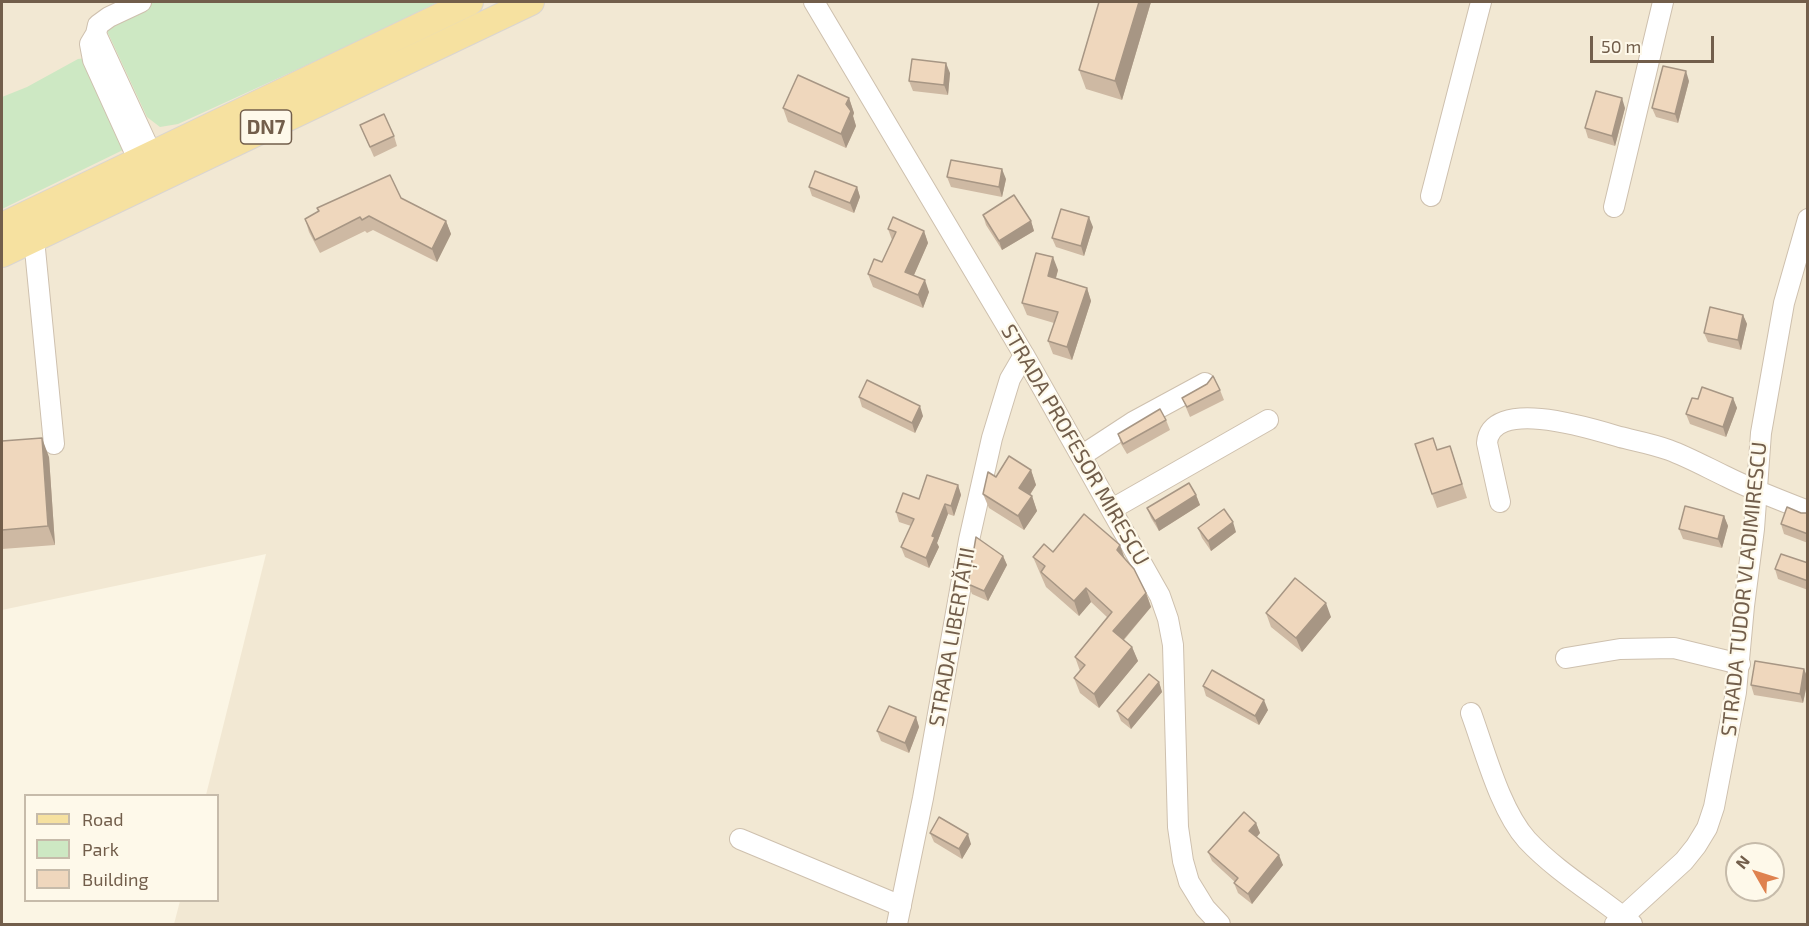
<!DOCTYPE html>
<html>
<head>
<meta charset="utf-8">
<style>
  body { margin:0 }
  #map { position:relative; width:1809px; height:926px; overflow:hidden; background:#fbf5e4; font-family:"Exo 2",sans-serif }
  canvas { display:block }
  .frame { position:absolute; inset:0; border:3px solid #725e4b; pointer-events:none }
  .legend { position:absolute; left:24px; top:794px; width:195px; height:108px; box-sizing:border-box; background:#fef9ea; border:2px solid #c6bbaa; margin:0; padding:8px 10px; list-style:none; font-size:18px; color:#725e4b }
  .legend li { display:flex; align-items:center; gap:12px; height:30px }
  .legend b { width:30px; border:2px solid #c6bbaa }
  .north { position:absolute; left:1725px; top:842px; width:60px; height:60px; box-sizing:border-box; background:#fef9ea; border:2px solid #c6bbaa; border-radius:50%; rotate:309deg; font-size:16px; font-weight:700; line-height:24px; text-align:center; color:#725e4b }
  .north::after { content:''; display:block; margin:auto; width:21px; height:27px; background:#df824f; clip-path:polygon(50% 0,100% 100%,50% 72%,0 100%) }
  .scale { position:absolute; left:1590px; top:36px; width:124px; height:27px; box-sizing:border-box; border:3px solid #725e4b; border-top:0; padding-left:8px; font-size:18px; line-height:21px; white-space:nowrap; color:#725e4b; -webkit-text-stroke:4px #fef9ea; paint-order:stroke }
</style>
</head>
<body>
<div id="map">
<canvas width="1809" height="926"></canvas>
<div class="frame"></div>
<ul class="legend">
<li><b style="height:8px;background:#f6e1a0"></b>Road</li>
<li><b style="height:16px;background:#cde8c3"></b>Park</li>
<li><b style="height:16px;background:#efd7bd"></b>Building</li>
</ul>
<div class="north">N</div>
<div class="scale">50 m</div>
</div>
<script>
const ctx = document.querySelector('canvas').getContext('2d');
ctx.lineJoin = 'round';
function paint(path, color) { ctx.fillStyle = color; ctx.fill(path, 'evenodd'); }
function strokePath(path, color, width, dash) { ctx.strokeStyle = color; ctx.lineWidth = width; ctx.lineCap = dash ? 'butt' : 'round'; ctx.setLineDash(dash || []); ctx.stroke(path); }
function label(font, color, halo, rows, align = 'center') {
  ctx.font = font + ' "Exo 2",sans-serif'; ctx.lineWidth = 4.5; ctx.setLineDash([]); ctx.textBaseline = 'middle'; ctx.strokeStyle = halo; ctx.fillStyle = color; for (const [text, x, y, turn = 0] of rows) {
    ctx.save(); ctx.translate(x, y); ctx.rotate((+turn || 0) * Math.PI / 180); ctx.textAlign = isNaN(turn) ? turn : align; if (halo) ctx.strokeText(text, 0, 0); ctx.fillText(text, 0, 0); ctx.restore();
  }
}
paint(new Path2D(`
  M 2,2 L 1807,2 L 1807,924 L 174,924 L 180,901 L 218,900 L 218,796 L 206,795 L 266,554 L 2,610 ZM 1737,854 L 1773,854 L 1773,890 L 1737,890 Z`), '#f2e8d3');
paint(new Path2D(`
  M 147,2 L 438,2 L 353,44 L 178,124 L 160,127 L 147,117 L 107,31 L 108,24 Z
  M 86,58 L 125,149 L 2,209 L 2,97 L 27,87 L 78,59 Z`), '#cde8c3');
const minor = new Path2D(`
  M 814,2 L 1024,355 L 1160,596 L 1168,619 L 1173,645 L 1178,827 L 1183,861 L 1189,882 L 1205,908 L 1220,924
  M 96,34 L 151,153
  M 138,159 L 93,60 L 90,44 L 96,34 L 98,25 L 109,17 L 141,2
  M 1431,196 L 1481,2
  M 1614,207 L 1663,2
  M 34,239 L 54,444
  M 1081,456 L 1133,422 L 1205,383
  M 1500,502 L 1487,443 C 1491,396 1593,429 1620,437 C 1636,441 1653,444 1669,450 C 1688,457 1708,468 1727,477 C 1753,490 1780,500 1808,511
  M 1112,509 L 1268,420
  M 1566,658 L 1620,649 L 1674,648 L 1740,664
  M 1471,713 C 1485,751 1500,810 1527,840 C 1558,873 1597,895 1632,924
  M 740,839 L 901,906
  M 897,924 L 923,798 L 969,540 L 992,438 L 1010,379 L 1024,355
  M 1615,924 L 1684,861 L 1696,846 L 1707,828 L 1714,807 L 1736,692 L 1744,606 L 1754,529 L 1761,433 L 1784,303 L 1808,219`);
const major = new Path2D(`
  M 2,226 L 470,2
  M 2,254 L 531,2`);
strokePath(minor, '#cec0ae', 22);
strokePath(major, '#dad5d0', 28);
strokePath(minor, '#fff', 20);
strokePath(major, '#f6e1a0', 26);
paint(new Path2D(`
  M 1099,2 L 1151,2 L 1122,100 L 1086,89 L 1079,70 Z
  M 950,73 L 948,95 L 913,91 L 909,81 Z
  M 1689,81 L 1678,123 L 1656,117 L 1652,108 Z
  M 849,98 L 854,113 L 853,116 L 856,126 L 846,148 L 788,122 L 783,108 Z
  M 1625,108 L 1615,146 L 1588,138 L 1585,128 Z
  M 360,125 L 394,136 L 397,146 L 374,157 Z
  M 947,177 L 1006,179 L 1002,197 L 951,187 Z
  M 809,187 L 857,187 L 860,197 L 854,213 L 812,196 Z
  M 401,198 L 446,221 L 451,234 L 437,262 L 373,230 L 367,233 L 365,231 L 320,253 L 309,232 L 305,219 Z
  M 983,215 L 1031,221 L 1034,231 L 1002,250 L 986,225 Z
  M 1093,227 L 1084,256 L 1056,247 L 1052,238 Z
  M 888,229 L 924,231 L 928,243 L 914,275 L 929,292 L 923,308 L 873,287 L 868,274 L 882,262 L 892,240 Z
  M 1058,270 L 1056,278 L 1087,288 L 1091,301 L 1072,360 L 1053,354 L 1048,341 L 1054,323 L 1027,315 L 1022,303 Z
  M 1743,315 L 1747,324 L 1741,350 L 1708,342 L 1704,333 Z
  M 1220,390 L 1224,400 L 1190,417 L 1182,398 Z
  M 859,397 L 923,416 L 915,433 L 862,407 Z
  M 1733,398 L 1737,408 L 1726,437 L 1690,424 L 1686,414 L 1698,399 Z
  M 1166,420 L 1170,430 L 1127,454 L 1121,444 L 1118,434 Z
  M 2,441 L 49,457 L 55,545 L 2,549 Z
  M 1450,446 L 1467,498 L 1437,508 L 1432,494 L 1437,450 Z
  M 1031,470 L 1036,485 L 1030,495 L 1032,496 L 1037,511 L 1024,530 L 989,508 L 983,494 Z
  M 958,485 L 961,495 L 954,516 L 948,514 L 937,543 L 939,547 L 929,568 L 905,557 L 901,547 L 911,526 L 899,522 L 896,512 L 919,499 Z
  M 1196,495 L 1200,505 L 1159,531 L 1151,518 L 1147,508 Z
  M 1801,513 L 1808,513 L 1808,543 L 1784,534 L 1781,524 Z
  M 1724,516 L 1728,526 L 1722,548 L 1683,539 L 1679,529 Z
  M 1198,528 L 1236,532 L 1211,551 L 1202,538 Z
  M 1053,552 L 1125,559 L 1146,593 L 1151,607 L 1124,640 L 1132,647 L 1138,661 L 1099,708 L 1080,693 L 1074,678 L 1080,671 L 1075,657 L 1107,617 L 1091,602 L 1079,616 L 1046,587 L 1033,557 Z
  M 1003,556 L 1007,565 L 988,601 L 972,594 L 968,584 Z
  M 1808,563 L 1808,590 L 1778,579 L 1775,569 Z
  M 1266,613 L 1331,617 L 1302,652 L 1271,627 Z
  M 1804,669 L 1808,680 L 1803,703 L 1754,695 L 1751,685 Z
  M 1159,682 L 1162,692 L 1131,729 L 1121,721 L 1117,711 Z
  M 1203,686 L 1268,710 L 1259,725 L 1206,696 Z
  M 916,717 L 919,727 L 909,753 L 881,741 L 877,731 Z
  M 1256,823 L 1260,833 L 1257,837 L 1283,865 L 1252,904 L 1238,893 L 1234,883 L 1235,882 L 1212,861 L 1208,852 Z
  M 930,833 L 971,844 L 962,859 L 934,842 Z`), '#ceb9a3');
paint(new Path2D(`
  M 1139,2 L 1151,2 L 1122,100 L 1115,81 Z
  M 946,63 L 950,73 L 948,95 L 944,85 Z
  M 1686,71 L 1689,81 L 1678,123 L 1675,114 Z
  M 849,98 L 854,113 L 853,116 L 856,126 L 846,148 L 841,134 L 846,104 Z
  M 1622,98 L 1625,108 L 1615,146 L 1612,136 Z
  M 1002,169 L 1006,179 L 1002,197 L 999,187 Z
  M 857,187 L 860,197 L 854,213 L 850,203 Z
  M 1089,217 L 1093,227 L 1084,256 L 1081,246 Z
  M 446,221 L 451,234 L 437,262 L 432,249 Z
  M 1031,221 L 1034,231 L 1002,250 L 999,241 Z
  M 924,231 L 928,243 L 910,284 L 905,272 Z
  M 1053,257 L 1058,270 L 1053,288 L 1048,276 Z
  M 925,280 L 929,292 L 923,308 L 918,295 Z
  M 1087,288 L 1091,301 L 1072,360 L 1067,347 Z
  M 1743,315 L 1747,324 L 1741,350 L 1738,340 Z
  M 1733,398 L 1737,408 L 1726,437 L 1723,427 Z
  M 920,406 L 923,416 L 915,433 L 912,423 Z
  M 42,438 L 49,457 L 55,545 L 48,526 Z
  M 1031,470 L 1036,485 L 1025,502 L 1019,488 Z
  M 958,485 L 961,495 L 954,516 L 951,506 Z
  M 1196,495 L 1200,505 L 1159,531 L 1155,521 Z
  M 1032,496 L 1037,511 L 1024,530 L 1018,516 Z
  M 945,504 L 948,514 L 937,543 L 939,547 L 929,568 L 926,558 L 932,536 Z
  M 1724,516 L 1728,526 L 1722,548 L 1718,539 Z
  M 1233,522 L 1236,532 L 1211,551 L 1208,541 Z
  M 1120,545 L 1125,559 L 1117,550 Z
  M 1003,556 L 1007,565 L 988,601 L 984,591 Z
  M 1086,588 L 1091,602 L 1079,616 L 1074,601 Z
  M 1146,593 L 1151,607 L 1118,646 L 1113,631 Z
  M 1326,603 L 1331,617 L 1302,652 L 1296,638 Z
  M 1132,647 L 1138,661 L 1099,708 L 1094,694 Z
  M 1804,669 L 1808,679 L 1803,703 L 1800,694 Z
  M 1159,682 L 1162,692 L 1131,729 L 1128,720 Z
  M 1264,700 L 1268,710 L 1259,725 L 1255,716 Z
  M 916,717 L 919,727 L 909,753 L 905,743 Z
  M 1256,823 L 1260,833 L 1253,841 L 1249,831 Z
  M 968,834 L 971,844 L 962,859 L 959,849 Z
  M 1279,855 L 1283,865 L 1252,904 L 1248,894 Z`), '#a79684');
const building = new Path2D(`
  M 1099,2 L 1139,2 L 1115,81 L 1079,70 Z
  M 912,59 L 946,63 L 944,85 L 909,81 Z
  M 1663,66 L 1686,71 L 1675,114 L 1652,108 Z
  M 798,75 L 849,98 L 846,104 L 851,111 L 841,134 L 783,108 Z
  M 1596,91 L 1622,98 L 1612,136 L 1585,128 Z
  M 384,114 L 394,136 L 370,147 L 360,125 Z
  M 951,160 L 1002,169 L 999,187 L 947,177 Z
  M 815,171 L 857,187 L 850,203 L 809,187 Z
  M 390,175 L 401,198 L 446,221 L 432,249 L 369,216 L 362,220 L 360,217 L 315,240 L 305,219 L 319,211 L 317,208 Z
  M 1014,195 L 1031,221 L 999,241 L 983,215 Z
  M 1061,209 L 1089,217 L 1081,246 L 1052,238 Z
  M 893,217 L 924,231 L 905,272 L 925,280 L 918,295 L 868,274 L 874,259 L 882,262 L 896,232 L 888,229 Z
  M 1036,253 L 1053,257 L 1048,276 L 1087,288 L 1067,347 L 1048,341 L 1058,312 L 1022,303 Z
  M 1710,307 L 1743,315 L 1738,340 L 1704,333 Z
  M 1213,376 L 1220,390 L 1187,407 L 1182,398 L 1207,384 Z
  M 867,380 L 920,406 L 912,423 L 859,397 Z
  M 1702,387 L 1733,398 L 1723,427 L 1686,414 L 1692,398 L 1698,399 Z
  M 1160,409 L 1166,420 L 1123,444 L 1118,434 Z
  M 42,438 L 48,526 L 2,530 L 2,441 Z
  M 1433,438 L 1437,450 L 1450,446 L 1462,484 L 1432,494 L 1415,444 Z
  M 1009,456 L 1031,470 L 1019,488 L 1032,496 L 1018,516 L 983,494 L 988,472 L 996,477 Z
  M 927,475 L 958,485 L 951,506 L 945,504 L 932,536 L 935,537 L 926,558 L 901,547 L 914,519 L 896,512 L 903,493 L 919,499 Z
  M 1189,483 L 1196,495 L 1155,521 L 1147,508 Z
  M 1685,506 L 1724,516 L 1718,539 L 1679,529 Z
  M 1787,507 L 1801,513 L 1808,513 L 1808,534 L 1781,524 Z
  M 1224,509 L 1233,522 L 1208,541 L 1198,528 Z
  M 1084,514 L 1120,545 L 1117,550 L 1134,569 L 1146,593 L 1113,631 L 1132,647 L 1094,694 L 1074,678 L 1085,665 L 1075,657 L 1112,612 L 1086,588 L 1074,601 L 1041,572 L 1045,566 L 1033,557 L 1044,544 L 1053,552 Z
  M 976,537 L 1003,556 L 984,591 L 968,584 Z
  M 1781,554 L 1808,563 L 1808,581 L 1775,569 Z
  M 1295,578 L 1326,603 L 1296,638 L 1266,613 Z
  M 1755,661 L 1804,669 L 1800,694 L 1751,685 Z
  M 1212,670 L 1264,700 L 1255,716 L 1203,686 Z
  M 1149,674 L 1159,682 L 1128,720 L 1117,711 Z
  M 889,706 L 916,717 L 905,743 L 877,731 Z
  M 1244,812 L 1256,823 L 1249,831 L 1279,855 L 1248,894 L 1234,883 L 1238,878 L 1208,852 Z
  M 939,817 L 968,834 L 959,849 L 930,833 Z`);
paint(building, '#efd7bd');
strokePath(building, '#a79684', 1.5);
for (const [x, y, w] of [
  [266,127,51]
]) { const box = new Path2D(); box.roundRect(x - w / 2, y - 17, w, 34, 4.5); ctx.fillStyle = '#fef9ea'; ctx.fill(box); strokePath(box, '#725e4b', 1.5); }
label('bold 20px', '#725e4b', null, [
  ["DN7",266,127]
]);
label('21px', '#725e4b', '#fef9ea', [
  ["STRADA PROFESOR MIRESCU",1075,445,60],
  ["STRADA TUDOR VLADIMIRESCU",1744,589,-84],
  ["STRADA LIBERTĂȚII",952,637,-80]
]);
</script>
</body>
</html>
